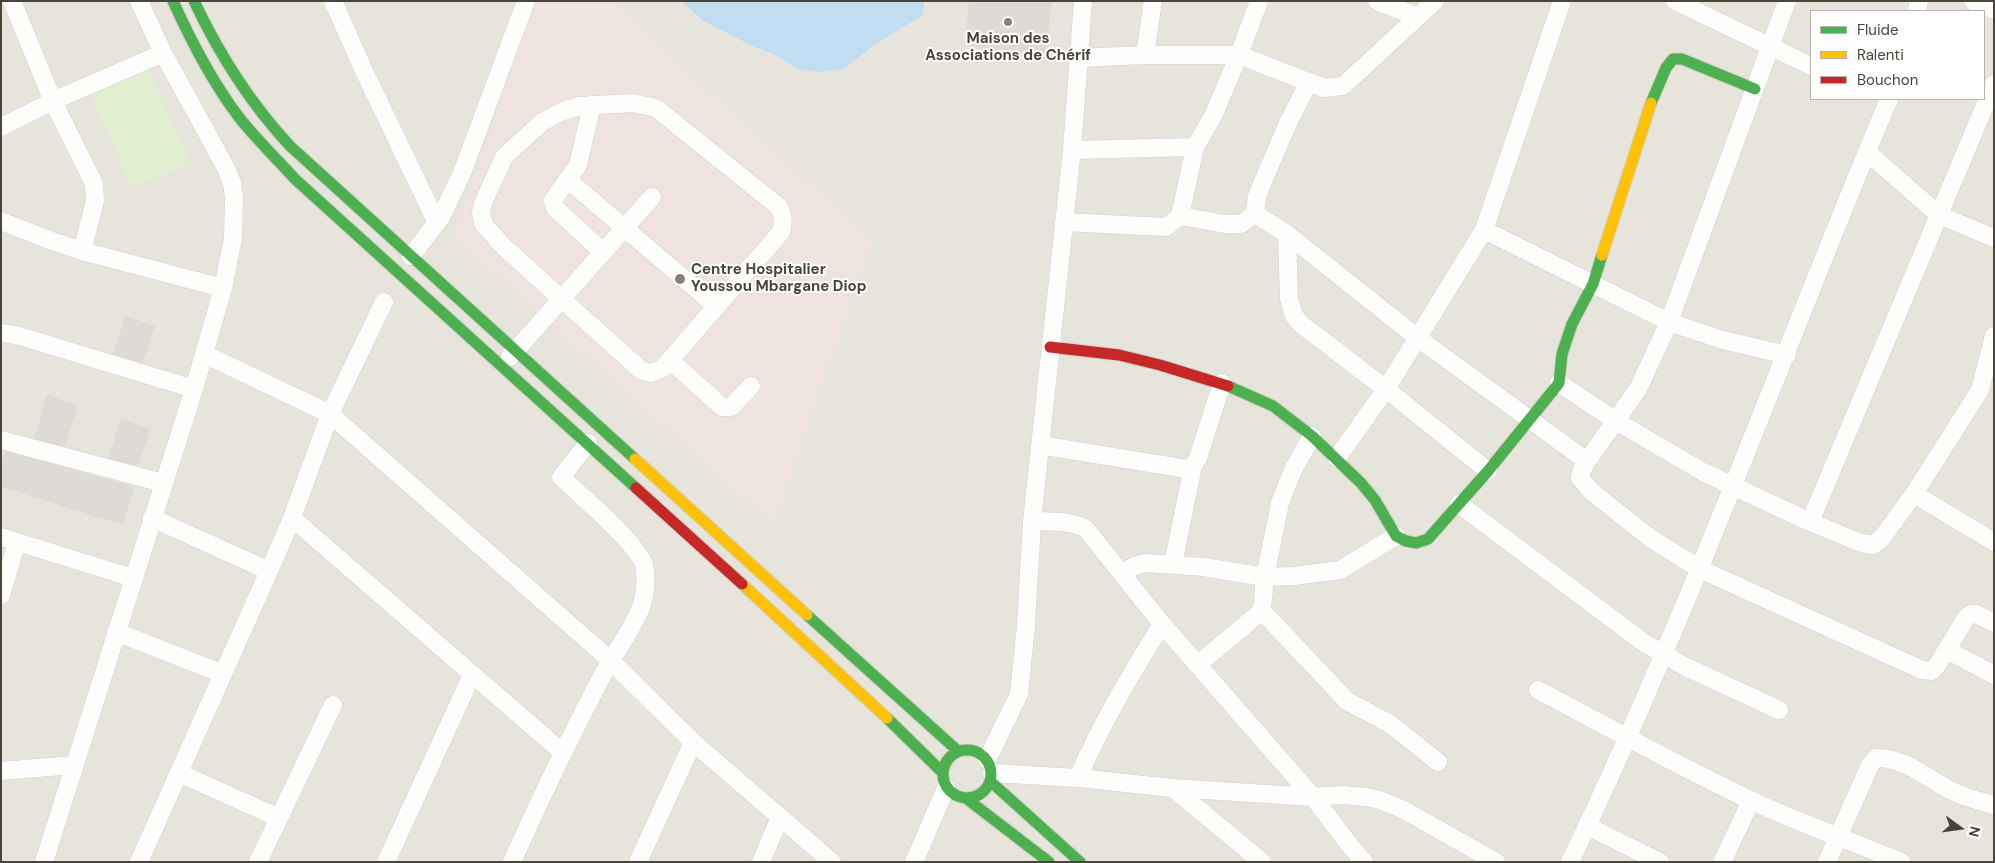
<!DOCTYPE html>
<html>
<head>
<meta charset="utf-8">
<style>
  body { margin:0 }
  #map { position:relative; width:1995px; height:863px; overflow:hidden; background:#f4f2ee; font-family:"DM Sans",sans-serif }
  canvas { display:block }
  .frame { position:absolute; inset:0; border:2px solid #4b4439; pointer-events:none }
  .legend { position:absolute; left:1810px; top:10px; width:175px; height:90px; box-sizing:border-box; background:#fff; border:1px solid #b7b4b0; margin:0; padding:6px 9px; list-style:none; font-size:15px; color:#4b4439 }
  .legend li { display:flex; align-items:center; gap:10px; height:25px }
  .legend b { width:25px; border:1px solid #b7b4b0 }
  .north { position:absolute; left:1935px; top:803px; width:50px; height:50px; -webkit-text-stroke:4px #fff; paint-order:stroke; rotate:104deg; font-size:14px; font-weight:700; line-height:20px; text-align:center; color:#4b4439 }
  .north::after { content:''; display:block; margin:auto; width:18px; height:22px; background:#4b4439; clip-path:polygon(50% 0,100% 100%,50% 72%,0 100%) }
</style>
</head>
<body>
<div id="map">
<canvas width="1995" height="863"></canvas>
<div class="frame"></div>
<ul class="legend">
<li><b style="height:6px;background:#4caf50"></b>Fluide</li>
<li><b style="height:6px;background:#ffc107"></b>Ralenti</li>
<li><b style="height:6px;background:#c62828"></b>Bouchon</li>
</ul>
<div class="north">N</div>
</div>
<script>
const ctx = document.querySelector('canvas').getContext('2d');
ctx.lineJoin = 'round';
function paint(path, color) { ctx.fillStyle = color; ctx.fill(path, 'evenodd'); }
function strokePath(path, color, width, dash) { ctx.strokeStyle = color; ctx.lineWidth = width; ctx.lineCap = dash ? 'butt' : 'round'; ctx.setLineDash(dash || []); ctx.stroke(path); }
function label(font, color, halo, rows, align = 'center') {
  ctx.font = font + ' "DM Sans",sans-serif'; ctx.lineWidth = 4; ctx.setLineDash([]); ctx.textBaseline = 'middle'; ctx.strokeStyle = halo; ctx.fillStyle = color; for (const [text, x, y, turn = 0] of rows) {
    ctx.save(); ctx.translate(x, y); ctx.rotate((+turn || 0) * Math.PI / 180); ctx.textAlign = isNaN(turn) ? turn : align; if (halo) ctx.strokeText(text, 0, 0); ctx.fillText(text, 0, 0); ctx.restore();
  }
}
paint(new Path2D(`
  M 1,1 L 1994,1 L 1994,862 L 1,862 ZM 1811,11 L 1984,11 L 1984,99 L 1811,99 Z`), '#e7e4dc');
paint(new Path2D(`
  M 535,1 L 610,1 L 872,241 L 773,524 L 454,236 Z`), '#eee3df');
paint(new Path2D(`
  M 149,70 L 190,163 L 132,188 L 91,95 Z`), '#e1eecf');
paint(new Path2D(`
  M 682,1 L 924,1 L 923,15 L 876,44 L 843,69 L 819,72 L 798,69 L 774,54 L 752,46 L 702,20 Z`), '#c0ddf1');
const building = new Path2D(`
  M 970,1 L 1051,1 L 1045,59 L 966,44 Z
  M 126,317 L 154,326 L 142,362 L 114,354 Z
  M 48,396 L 77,406 L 64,446 L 35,438 Z
  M 122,420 L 150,429 L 138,465 L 109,458 Z
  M 6,452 L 134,487 L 122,524 L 1,486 L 1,468 Z`);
paint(building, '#dedbd6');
strokePath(building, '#dcd9d4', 1);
const street = new Path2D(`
  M 12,1 L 53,101 L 94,184 L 95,201 L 82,251
  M 333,1 L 364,71 L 437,223
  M 1377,1 L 1418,17
  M 1675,1 L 1811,66
  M 1787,1 L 1669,322 L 1638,389 L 1587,461 L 1581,472 L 1580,478 L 1592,492 L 1650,538 L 1700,569 L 1922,670 L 1932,671 L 1938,664 L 1966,618 L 1971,614 L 1976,614 L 1994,623
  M 1973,1 L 1994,10
  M 1917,11 L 1919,1
  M 1145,55 L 1153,1
  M 1079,58 L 1145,55 L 1239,55 L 1324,88 L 1343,86 L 1435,1
  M 1309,82 L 1289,121 L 1270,165 L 1257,196 L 1255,214 L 1287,234 L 1419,339 L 1587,461
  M 632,103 L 656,108 L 779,207 C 783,216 784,222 781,232 L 663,368 L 651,373 L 642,371 L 505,248 L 484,225 L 481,213 L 483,203 L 504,157 L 542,122 L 563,111 L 580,106 Z
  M 592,105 L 578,165 L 553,200 L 555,208 L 603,252
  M 1,127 L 53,101 L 163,53
  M 1072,150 L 1195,147
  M 1867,152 L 1939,215 L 1994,238
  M 568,180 L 716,306
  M 1180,216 L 1225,224 L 1241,224 L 1255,214
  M 1,221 L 49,240 L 82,251 L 223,288
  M 1064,222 L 1166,227 L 1180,216 L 1195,147 L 1213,116 L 1239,55 L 1259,1
  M 1484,230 L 1669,322 L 1723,340 L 1787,355
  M 1287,234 L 1289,299 L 1294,316 L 1302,325 L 1386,389 L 1488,471
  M 411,256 L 441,217 L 462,173 L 526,1
  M 1,333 L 16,335 L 194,389
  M 204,354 L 330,414 L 610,660 L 693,742 L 832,862
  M 510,357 L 652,197
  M 670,360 L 722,407 L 731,407 L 751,386
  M 1559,383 L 1616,421 L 1703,472 L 1810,522 L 1861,543 L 1873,545 L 1881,539 L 1914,494 L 1980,390 L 1994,336
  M 1,440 L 163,483
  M 1040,445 L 1187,469 L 1193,466 L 1198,458 L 1222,383
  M 1337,458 L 1386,389 L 1484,230 L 1562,1
  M 1914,494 L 1994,542
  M 1459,504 L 1643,642 L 1686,667 L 1779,710
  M 152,518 L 269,571
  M 292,518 L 562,752
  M 1032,521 C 1050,522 1070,520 1086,529 L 1162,624 L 1313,797 L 1348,843 L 1364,862
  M 1810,522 L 1994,84
  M 1,537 L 133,578
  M 1173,564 L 1193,466
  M 1123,574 L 1134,566 L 1146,563 L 1204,567 L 1265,577 L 1294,576 L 1340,570 L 1396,536
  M 1,595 L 17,542
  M 1262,611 L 1347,701 L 1390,724 L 1438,762
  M 116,632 L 223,674
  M 1947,650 L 1994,675
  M 1197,665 L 1262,611 L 1265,577 L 1280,503 L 1293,470 L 1312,436
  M 1538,690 C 1608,727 1678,766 1750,800 C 1799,823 1851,841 1901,862
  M 987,760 L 1019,694 L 1026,625 L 1032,521 L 1072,150 L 1083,1
  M 1,771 L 73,765
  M 179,773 L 279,818
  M 992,773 L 1078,778 L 1173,788 L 1313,797 L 1342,795 L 1366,797 L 1380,800 L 1404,810 L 1496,862
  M 1078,778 C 1101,724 1131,674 1162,624
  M 1173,788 L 1262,862
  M 1587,826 L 1660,862
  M 44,862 L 194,389 L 223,288 L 233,238 L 234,198 L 232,183 L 226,168 L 163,53 L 139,1
  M 139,862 L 269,571 L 292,518 L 330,414 L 384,302
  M 258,862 L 333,705
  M 386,862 L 472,675
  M 512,862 C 540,799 570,737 602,676 C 613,655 628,636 638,614 C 645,601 647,579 644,565 C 639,545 579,494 561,477 L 588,443
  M 638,862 L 693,742
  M 761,862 L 780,817
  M 914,862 L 946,788
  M 1570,862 C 1690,613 1782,353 1889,99
  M 1722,862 L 1751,801
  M 1827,862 L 1870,765 L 1876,758 C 1903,757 1927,778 1950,790 C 1963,797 1979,801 1994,805`);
const fast = new Path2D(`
  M 173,1 C 191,41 211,80 238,116 C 255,138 276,158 295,179 L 636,488
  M 194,1 C 219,54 250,103 290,146 L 635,459
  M 1651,103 L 1666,68 L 1673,59 L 1682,59 L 1755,89
  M 1228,386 L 1273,406 L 1312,436 L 1361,483 L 1375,500 L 1396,536 L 1406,541 L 1416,543 L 1428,539 L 1488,471 L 1559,383 L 1562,354 L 1572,324 L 1593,284 L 1602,255
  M 807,615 L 958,751
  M 887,718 L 942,772
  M943 774a24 24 0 1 1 48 0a24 24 0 1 1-48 0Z
  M 990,781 L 1080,862
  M 967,799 L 1049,862`);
const slow = new Path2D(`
  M 1602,255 L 1651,103
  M 635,459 L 807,615
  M 742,584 L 887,718`);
const jam = new Path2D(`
  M 1050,347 L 1119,355 L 1160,365 L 1228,386
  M 636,488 L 742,584`);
strokePath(street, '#d2d0cb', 19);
strokePath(fast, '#d3cfc5', 13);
strokePath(slow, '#d3cfc5', 13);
strokePath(jam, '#d3cfc5', 13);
strokePath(street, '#fdfdfc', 18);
strokePath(fast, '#4caf50', 11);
strokePath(slow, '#ffc107', 11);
strokePath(jam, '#c62828', 11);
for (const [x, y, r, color] of [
  [1008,22,5,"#868178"],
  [680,279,6,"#868178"]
]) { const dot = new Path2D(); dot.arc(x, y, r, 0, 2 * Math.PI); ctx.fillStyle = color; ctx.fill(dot); strokePath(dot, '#fff', 2); }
label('bold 15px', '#4b4439', '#fff', [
  ["Maison des",1008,39],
  ["Associations de Chérif",1008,56],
  ["Centre Hospitalier",691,270,"left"],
  ["Youssou Mbargane Diop",691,287,"left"]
]);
</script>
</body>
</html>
